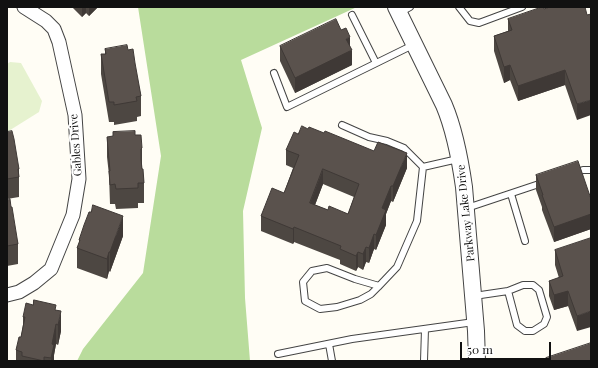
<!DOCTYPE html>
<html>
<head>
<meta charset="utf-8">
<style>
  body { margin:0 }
  #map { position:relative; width:598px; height:368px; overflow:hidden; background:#fffdf5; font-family:"Playfair Display",serif }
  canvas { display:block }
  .frame { position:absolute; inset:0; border:8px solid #111; pointer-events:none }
  .scale { position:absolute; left:460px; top:342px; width:91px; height:18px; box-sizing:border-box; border:2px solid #111; border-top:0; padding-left:5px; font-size:12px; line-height:14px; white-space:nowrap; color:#111; -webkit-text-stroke:3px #fff; paint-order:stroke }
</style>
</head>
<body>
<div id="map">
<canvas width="598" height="368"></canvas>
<div class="frame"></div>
<div class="scale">50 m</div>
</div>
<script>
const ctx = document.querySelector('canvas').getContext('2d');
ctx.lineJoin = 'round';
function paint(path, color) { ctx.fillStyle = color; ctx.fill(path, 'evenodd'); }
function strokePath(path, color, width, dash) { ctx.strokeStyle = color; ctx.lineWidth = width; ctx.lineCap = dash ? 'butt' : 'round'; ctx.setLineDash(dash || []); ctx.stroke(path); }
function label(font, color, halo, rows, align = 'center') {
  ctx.font = font + ' "Playfair Display",serif'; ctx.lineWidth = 4; ctx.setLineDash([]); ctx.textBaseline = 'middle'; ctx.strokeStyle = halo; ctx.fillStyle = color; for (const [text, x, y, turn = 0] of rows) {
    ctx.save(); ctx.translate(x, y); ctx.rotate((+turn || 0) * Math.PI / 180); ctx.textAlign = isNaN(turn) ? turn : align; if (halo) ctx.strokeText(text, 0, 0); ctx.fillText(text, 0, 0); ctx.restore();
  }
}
paint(new Path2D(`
  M 138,7 L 357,7 L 241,60 L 262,128 L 243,211 L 245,298 L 250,361 L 77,361 L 83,349 L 143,273 L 161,156 Z`), '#b9dc9c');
paint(new Path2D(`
  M 10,62 L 21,63 L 42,101 L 39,112 L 7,132 L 7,64 Z`), '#e6f2cf');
const service = new Path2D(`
  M 459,7 L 470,21 L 479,23 L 522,7
  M 399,13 L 410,7
  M 352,15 L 376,63
  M 274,73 L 287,107 L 413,45
  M 342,125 L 369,137 L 387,141 L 404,148 L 423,167
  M 574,173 L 583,170 L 591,170
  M 511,194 L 525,241
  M 467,208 L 542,183
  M 379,286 L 355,279 L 327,268 L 312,271 L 303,282 L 305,301 L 320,309 L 337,307 L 360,300 L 371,294 L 379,286 L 397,267 L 417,221 L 423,167 L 458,159
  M 474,296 L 508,291 L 523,285 L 533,285 L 539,290 L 547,317 L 544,324 L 533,331 L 525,331 L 517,325 L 508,291
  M 329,344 L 332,361
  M 278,354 L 352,339 L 474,322
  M 424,361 L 425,329`);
const minor = new Path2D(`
  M 7,295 L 19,292 L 34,283 L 51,269 L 73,215 L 79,179 L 75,115 L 59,42 L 54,29 L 46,21 L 24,7`);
const tertiary = new Path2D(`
  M 396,7 L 444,105 C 455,131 460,159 464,187 L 476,331 L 477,361`);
strokePath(service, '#444', 8);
strokePath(minor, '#444', 15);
strokePath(tertiary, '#444', 18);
strokePath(service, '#fff', 6);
strokePath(minor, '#fff', 13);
strokePath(tertiary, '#fff', 16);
paint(new Path2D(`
  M 72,7 L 98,7 L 89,16 L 86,13 L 82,17 Z
  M 585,7 L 577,120 L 565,85 L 518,101 L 510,80 L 504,83 L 494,51 L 494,36 L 508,31 L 508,19 L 544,9 Z
  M 280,46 L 350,47 L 352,65 L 295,93 L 280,61 Z
  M 105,49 L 128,50 L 135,67 L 141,96 L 141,116 L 137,117 L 137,121 L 114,125 L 114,122 L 109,122 L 101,74 L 101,54 L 105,54 Z
  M 7,132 L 19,169 L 19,197 L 7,199 Z
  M 298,134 L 407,168 L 393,202 L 391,201 L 386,214 L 386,225 L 376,250 L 374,249 L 369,263 L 366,262 L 363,270 L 358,267 L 356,271 L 340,264 L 340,260 L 294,242 L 293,244 L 261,231 L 261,216 L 284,193 L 293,168 L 286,165 L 286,150 ZM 323,184 L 354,197 L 348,214 L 328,210 L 315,205 Z
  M 135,135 L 142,148 L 142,168 L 144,183 L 144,203 L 138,203 L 138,208 L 116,209 L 115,204 L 110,204 L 109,175 L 107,157 L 107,137 Z
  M 536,175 L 591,199 L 591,229 L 554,242 L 542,210 L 542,207 L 536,190 Z
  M 7,200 L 18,244 L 18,264 L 7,266 Z
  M 123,236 L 110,272 L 109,271 L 107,279 L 77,268 L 77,248 L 79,243 L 79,240 Z
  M 591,238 L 577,331 L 568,306 L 554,310 L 549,296 L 549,281 L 559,278 L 555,265 L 555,250 Z
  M 56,310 L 61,331 L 58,345 L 56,344 L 54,355 L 54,361 L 16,361 L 16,350 L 21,337 L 23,325 L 23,317 Z`), '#4d4742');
paint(new Path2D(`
  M 82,7 L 86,7 L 86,13 L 82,17 Z
  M 89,7 L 98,7 L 89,16 Z
  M 350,37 L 350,51 L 352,50 L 352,65 L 295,93 L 295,78 L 346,39 Z
  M 510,65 L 510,80 L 504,83 L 504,67 Z
  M 565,70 L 565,85 L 518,101 L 518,86 Z
  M 591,100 L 591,115 L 577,120 L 577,104 Z
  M 407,153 L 407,168 L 393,202 L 393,186 Z
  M 323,169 L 323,184 L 310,218 L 310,203 Z
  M 391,186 L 391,201 L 386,214 L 386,225 L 376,250 L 376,235 L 382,208 Z
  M 591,214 L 591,229 L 554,242 L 554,227 Z
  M 123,216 L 123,236 L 110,272 L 110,252 Z
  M 294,227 L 294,242 L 293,244 L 293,229 Z
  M 374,234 L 374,249 L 369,263 L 369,248 Z
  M 366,247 L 366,262 L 363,270 L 363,254 Z
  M 109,252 L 109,271 L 107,279 L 107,259 Z
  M 358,252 L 358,267 L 356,271 L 356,256 Z
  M 568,291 L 568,306 L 554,310 L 554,295 Z
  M 61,311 L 61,331 L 58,345 L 58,325 Z
  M 591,311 L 591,327 L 577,331 L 577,316 Z
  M 56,324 L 56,344 L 54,355 L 54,361 L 51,361 L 52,344 Z`), '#3f3936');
const building = new Path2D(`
  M 542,7 L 544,7 L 544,9 L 550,7 L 585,7 L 587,15 L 591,14 L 591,100 L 577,104 L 565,70 L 518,86 L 510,65 L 504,67 L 494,36 L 512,30 L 508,19 Z
  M 336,19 L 341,30 L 346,28 L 350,37 L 346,39 L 352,50 L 295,78 L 280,46 Z
  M 127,45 L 128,50 L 133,49 L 135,63 L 141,96 L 136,97 L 137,101 L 114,105 L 114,102 L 109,102 L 101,54 L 106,54 L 105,49 Z
  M 302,126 L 308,129 L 309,127 L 324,133 L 325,131 L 374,151 L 378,142 L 407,153 L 393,186 L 391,186 L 382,208 L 386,210 L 376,235 L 374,234 L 369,248 L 366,247 L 363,254 L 358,252 L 356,256 L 340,249 L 341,246 L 294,227 L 293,229 L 261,216 L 272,188 L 284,193 L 299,155 L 286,150 L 294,132 L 298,134 ZM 323,169 L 359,184 L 348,214 L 329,206 L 328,210 L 310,203 Z
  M 12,131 L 14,139 L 19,169 L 18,169 L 19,177 L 7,179 L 7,132 Z
  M 135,131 L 135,135 L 141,135 L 142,148 L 141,149 L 141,159 L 142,169 L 143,169 L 144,183 L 138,183 L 138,188 L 116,189 L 115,184 L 110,185 L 109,171 L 110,171 L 107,137 L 113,136 L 113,132 Z
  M 578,161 L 591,199 L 591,214 L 554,227 L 542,195 L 543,195 L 536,175 Z
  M 10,199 L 11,207 L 12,207 L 18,244 L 7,246 L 7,200 Z
  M 93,205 L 123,216 L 110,252 L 109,252 L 107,259 L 77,248 L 80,240 L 79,240 L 84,225 L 89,212 L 91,212 Z
  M 591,238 L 591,311 L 577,316 L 568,291 L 554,295 L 549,281 L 563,276 L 555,250 Z
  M 34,300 L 56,305 L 55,310 L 61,311 L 58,325 L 56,324 L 52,344 L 54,345 L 51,358 L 44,357 L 44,361 L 22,356 L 22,352 L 16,350 L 19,337 L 21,337 L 25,317 L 23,317 L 26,303 L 33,305 Z
  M 591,343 L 591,361 L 547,361 L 546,358 Z`);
paint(building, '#5a524d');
strokePath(building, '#3f3936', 1);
label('11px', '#111', '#fff', [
  ["Gables Drive",76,145,-94],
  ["Parkway Lake Drive",466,213,-96]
]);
</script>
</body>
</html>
